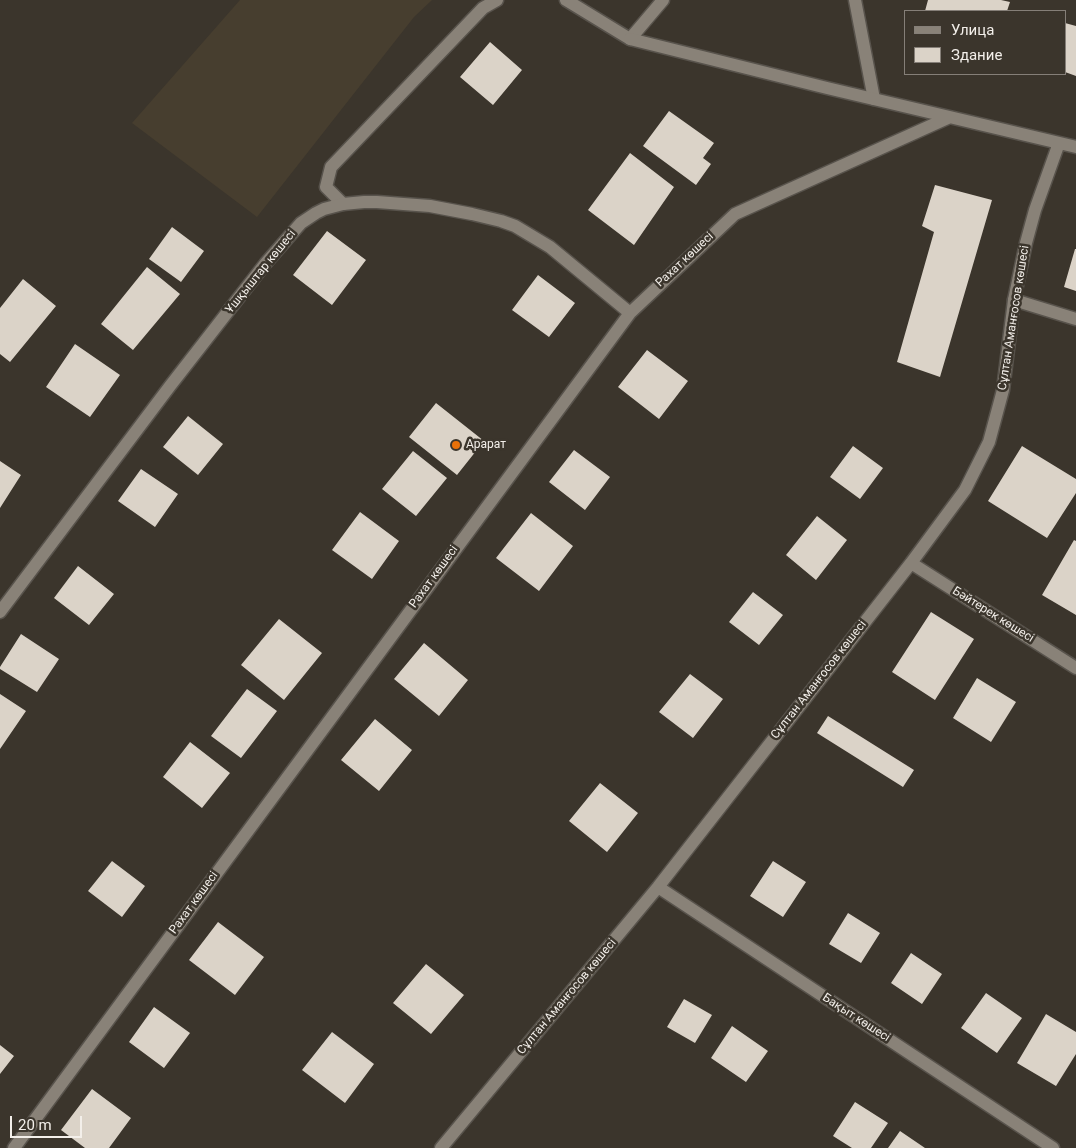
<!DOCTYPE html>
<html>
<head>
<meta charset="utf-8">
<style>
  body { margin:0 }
  #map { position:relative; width:1076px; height:1148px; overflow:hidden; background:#3b352c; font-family:Roboto,sans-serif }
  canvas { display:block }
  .legend { position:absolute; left:904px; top:10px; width:162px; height:65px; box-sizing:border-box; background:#3b352c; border:1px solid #857f78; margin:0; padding:6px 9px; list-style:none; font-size:15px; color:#f3efea }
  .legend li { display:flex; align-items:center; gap:10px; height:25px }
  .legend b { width:25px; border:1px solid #857f78 }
  .scale { position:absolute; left:10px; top:1116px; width:72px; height:22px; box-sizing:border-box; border:2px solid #f3efea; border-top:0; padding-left:6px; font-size:15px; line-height:18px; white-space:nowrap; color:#f3efea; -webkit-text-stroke:4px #3b352c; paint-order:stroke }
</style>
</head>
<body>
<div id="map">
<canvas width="1076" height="1148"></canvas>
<ul class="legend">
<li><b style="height:6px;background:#898278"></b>Улица</li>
<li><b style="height:14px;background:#dbd3c8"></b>Здание</li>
</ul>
<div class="scale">20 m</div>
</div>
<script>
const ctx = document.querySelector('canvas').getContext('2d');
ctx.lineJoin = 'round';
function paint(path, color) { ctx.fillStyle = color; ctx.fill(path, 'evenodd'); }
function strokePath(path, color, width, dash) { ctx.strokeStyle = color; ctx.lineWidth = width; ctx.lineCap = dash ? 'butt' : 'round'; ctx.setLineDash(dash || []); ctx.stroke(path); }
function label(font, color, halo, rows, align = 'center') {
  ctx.font = font + ' Roboto,sans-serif'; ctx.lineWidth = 5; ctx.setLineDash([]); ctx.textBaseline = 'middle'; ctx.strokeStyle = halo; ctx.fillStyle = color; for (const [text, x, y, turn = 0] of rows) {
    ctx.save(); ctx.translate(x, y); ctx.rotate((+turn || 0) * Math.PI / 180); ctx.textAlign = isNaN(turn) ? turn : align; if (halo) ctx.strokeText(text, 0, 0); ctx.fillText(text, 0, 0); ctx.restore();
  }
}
paint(new Path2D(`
  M 240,0 L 432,0 L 414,17 L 257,217 L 132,123 Z`), '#473e2f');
paint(new Path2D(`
  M 928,0 L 1001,0 L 1010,2 L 1007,11 L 925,11 Z
  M 1065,23 L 1076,26 L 1076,76 L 1065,72 Z
  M 490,42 L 522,70 L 493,105 L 460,77 Z
  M 669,111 L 714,143 L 703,158 L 711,164 L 696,185 L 643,146 Z
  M 630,153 L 674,187 L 634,245 L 588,210 Z
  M 935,185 L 992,200 L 940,377 L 897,362 L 934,232 L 922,226 Z
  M 172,227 L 204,251 L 181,282 L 149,259 Z
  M 327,231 L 366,260 L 332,305 L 293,275 Z
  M 1075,249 L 1076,249 L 1076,291 L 1064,287 Z
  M 147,267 L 180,294 L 133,350 L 101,324 Z
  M 538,275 L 575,303 L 549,337 L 512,310 Z
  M 23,279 L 56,306 L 10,362 L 0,354 L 0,308 Z
  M 75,344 L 120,375 L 90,417 L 46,387 Z
  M 647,350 L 688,381 L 659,419 L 618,387 Z
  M 436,403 L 484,441 L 457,475 L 409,437 Z
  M 188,416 L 223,444 L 198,475 L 163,447 Z
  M 853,446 L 883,468 L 860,499 L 830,477 Z
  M 1022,446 L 1076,479 L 1076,493 L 1047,538 L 988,501 Z
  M 574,450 L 610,477 L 585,510 L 549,482 Z
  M 413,451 L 447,478 L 416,516 L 382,489 Z
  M 0,461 L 21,475 L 0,508 Z
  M 141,469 L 178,494 L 155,527 L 118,501 Z
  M 360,512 L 399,541 L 372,579 L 332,550 Z
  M 531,513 L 573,546 L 539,591 L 496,558 Z
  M 817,516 L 847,540 L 816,580 L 786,555 Z
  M 1074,540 L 1076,541 L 1076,615 L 1042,595 Z
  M 78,566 L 114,594 L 89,625 L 54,598 Z
  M 753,592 L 783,615 L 759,645 L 729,622 Z
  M 931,612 L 974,639 L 935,700 L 892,672 Z
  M 279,619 L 322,653 L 284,700 L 241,665 Z
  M 21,634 L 59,659 L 37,692 L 0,669 L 0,667 Z
  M 424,643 L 468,680 L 439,716 L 394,679 Z
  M 690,674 L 723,699 L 693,738 L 659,712 Z
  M 977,678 L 1016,702 L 991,742 L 953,718 Z
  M 247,689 L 277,711 L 241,758 L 211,736 Z
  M 0,694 L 26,711 L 0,749 Z
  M 828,716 L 914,770 L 903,787 L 817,733 Z
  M 375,719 L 412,750 L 379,791 L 341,760 Z
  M 190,742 L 230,773 L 202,808 L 163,777 Z
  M 600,783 L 638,813 L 607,852 L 569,821 Z
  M 112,861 L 145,886 L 122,917 L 88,891 Z
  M 773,861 L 806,882 L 783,917 L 750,896 Z
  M 848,913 L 880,933 L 861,963 L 829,944 Z
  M 218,922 L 264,957 L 235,995 L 189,960 Z
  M 911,953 L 942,974 L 922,1004 L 891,983 Z
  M 426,964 L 464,995 L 431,1034 L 393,1003 Z
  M 986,993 L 1022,1018 L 997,1053 L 961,1028 Z
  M 684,999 L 712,1015 L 695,1043 L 667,1027 Z
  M 154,1007 L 190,1033 L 164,1068 L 129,1042 Z
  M 1046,1014 L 1076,1032 L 1076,1054 L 1056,1086 L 1017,1063 Z
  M 732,1026 L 768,1051 L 746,1082 L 711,1058 Z
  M 332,1032 L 374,1064 L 345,1103 L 302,1070 Z
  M 0,1045 L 14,1056 L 0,1074 Z
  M 92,1089 L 131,1118 L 109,1148 L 85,1148 L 61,1130 Z
  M 855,1102 L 888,1123 L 871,1148 L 852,1148 L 833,1136 Z
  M 900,1131 L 925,1148 L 888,1148 Z`), '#dbd3c8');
const lane = new Path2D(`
  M 566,0 L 630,39 L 663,0
  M 855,0 L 874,99
  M 343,204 L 326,187 L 331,167 L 483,8 L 497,0
  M 1014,300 L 1076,319`);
const street = new Path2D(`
  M 630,39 L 827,88 L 1076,147
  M 911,563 L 1076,668
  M 0,612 L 170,386 L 265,264 L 301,223 L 316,213 L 324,209 L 343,204 L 364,202 L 377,202 L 430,206 L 472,214 L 501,221 L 515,226 L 550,247 L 630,313
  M 658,887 L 1053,1148
  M 14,1148 L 630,313 L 735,214 L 950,117
  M 441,1148 L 658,887 L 911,563 L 965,490 L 989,442 L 1003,390 L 1014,300 L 1026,243 L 1035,210 L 1059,143`);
strokePath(lane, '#58534c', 15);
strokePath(street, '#58534c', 15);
strokePath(lane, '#898278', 12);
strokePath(street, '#898278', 12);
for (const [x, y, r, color] of [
  [456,445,5,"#e8710a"]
]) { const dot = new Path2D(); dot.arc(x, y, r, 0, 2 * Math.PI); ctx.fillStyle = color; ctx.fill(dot); strokePath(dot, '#3b352c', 2); }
label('12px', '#f3efea', '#3b352c', [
  ["Рахат көшесі",685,260,-43],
  ["Ұшқыштар көшесі",261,272,-51],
  ["Сұлтан Аманғосов көшесі",1014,318,-81],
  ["Рахат көшесі",434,577,-54],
  ["Бәйтерек көшесі",993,615,32],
  ["Сұлтан Аманғосов көшесі",819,680,-52],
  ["Рахат көшесі",194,903,-54],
  ["Сұлтан Аманғосов көшесі",567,997,-50],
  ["Бақыт көшесі",856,1018,33]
]);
label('12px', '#f3efea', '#3b352c', [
  ["Арарат",466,445]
], 'left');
</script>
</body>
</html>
